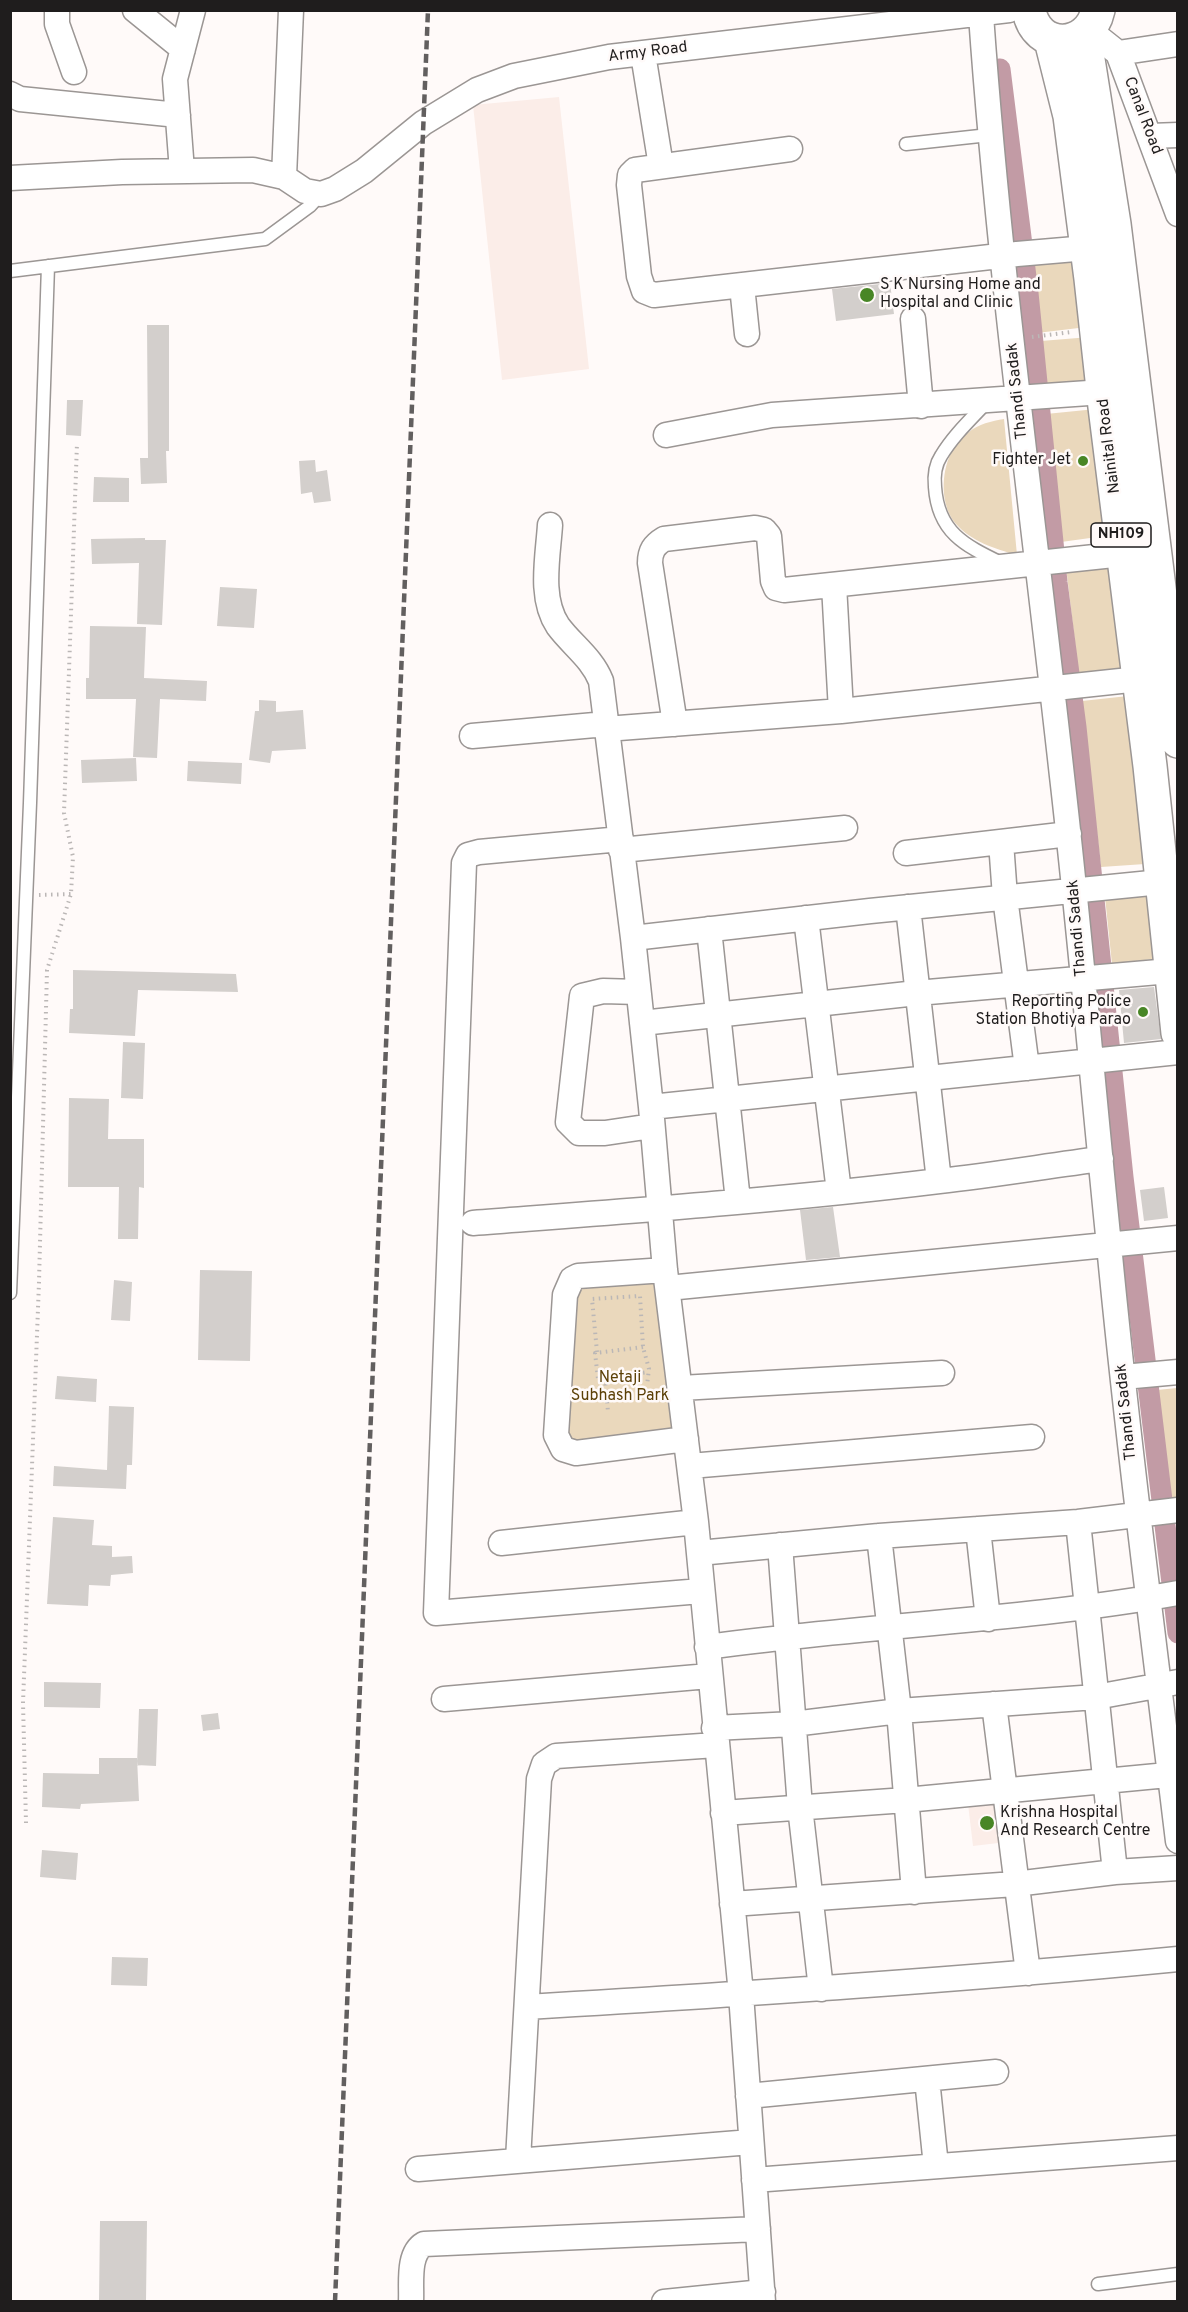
<!DOCTYPE html>
<html>
<head>
<meta charset="utf-8">
<style>
  body { margin:0 }
  #map { position:relative; width:1188px; height:2312px; overflow:hidden; background:#fffaf9; font-family:Overpass,sans-serif }
  canvas { display:block }
  .frame { position:absolute; inset:0; border:12px solid #1f1d1d; pointer-events:none }
</style>
</head>
<body>
<div id="map">
<canvas width="1188" height="2312"></canvas>
<div class="frame"></div>
</div>
<script>
const ctx = document.querySelector('canvas').getContext('2d');
ctx.lineJoin = 'round';
function paint(path, color) { ctx.fillStyle = color; ctx.fill(path, 'evenodd'); }
function strokePath(path, color, width, dash) { ctx.strokeStyle = color; ctx.lineWidth = width; ctx.lineCap = dash ? 'butt' : 'round'; ctx.setLineDash(dash || []); ctx.stroke(path); }
function label(font, color, halo, rows, align = 'center') {
  ctx.font = font + ' Overpass,sans-serif'; ctx.lineWidth = 5; ctx.setLineDash([]); ctx.textBaseline = 'middle'; ctx.strokeStyle = halo; ctx.fillStyle = color; for (const [text, x, y, turn = 0] of rows) {
    ctx.save(); ctx.translate(x, y); ctx.rotate((+turn || 0) * Math.PI / 180); ctx.textAlign = isNaN(turn) ? turn : align; if (halo) ctx.strokeText(text, 0, 0); ctx.fillText(text, 0, 0); ctx.restore();
  }
}
paint(new Path2D(`
  M 559,97 L 589,369 L 502,380 L 473,105 Z
  M 1003,1800 L 1007,1842 L 973,1846 L 968,1804 Z`), '#fbede8');
paint(new Path2D(`
  M 1079,255 L 1087,327 L 1037,333 L 1030,261 Z
  M 1090,337 L 1095,387 L 1045,390 L 1041,341 Z
  M 1096,409 L 1112,535 L 1061,542 L 1046,414 Z
  M 1004,419 L 1017,555 C 995,549 971,541 956,524 C 940,506 941,473 951,453 C 954,446 963,437 969,432 C 978,424 992,421 1004,419 Z
  M 1114,560 L 1127,671 L 1079,676 L 1066,567 Z
  M 1128,696 L 1145,864 L 1101,867 L 1082,701 Z
  M 1146,892 L 1153,959 L 1112,964 L 1105,897 Z
  M 656,1280 L 673,1431 L 568,1443 L 576,1290 Z
  M 1177,1388 L 1177,1500 L 1168,1501 L 1157,1390 Z`), '#ead8bc');
strokePath(new Path2D(`
  M 1000,69 L 1028,293 L 1057,582 L 1076,727 L 1123,1177 L 1178,1633`), '#c29ba5', 21);
paint(new Path2D(`
  M 890,283 L 894,314 L 836,321 L 832,289 Z
  M 147,325 L 169,325 L 169,451 L 166,451 L 167,483 L 141,484 L 140,458 L 148,458 Z
  M 67,400 L 83,400 L 81,436 L 66,435 Z
  M 315,460 L 316,472 L 327,470 L 331,501 L 314,503 L 312,492 L 301,494 L 299,461 Z
  M 94,477 L 129,478 L 129,502 L 93,502 Z
  M 145,538 L 145,540 L 166,540 L 162,625 L 137,624 L 139,563 L 92,564 L 91,539 Z
  M 220,587 L 257,589 L 254,628 L 217,626 Z
  M 90,626 L 146,627 L 144,678 L 207,681 L 206,701 L 160,699 L 157,758 L 133,757 L 136,699 L 86,699 L 86,678 L 89,678 Z
  M 259,700 L 276,701 L 276,712 L 303,710 L 306,749 L 272,751 L 270,763 L 249,760 L 255,711 L 259,711 Z
  M 136,758 L 137,781 L 82,783 L 81,760 Z
  M 188,761 L 242,763 L 241,784 L 187,781 Z
  M 73,970 L 236,974 L 238,992 L 138,990 L 135,1036 L 69,1033 L 70,1009 L 73,1009 Z
  M 1154,987 L 1161,1039 L 1124,1043 L 1119,990 Z
  M 123,1042 L 145,1043 L 143,1099 L 121,1098 Z
  M 69,1098 L 109,1099 L 108,1139 L 144,1139 L 144,1188 L 139,1187 L 138,1239 L 118,1239 L 119,1187 L 68,1187 Z
  M 1164,1187 L 1168,1218 L 1144,1221 L 1140,1190 Z
  M 833,1207 L 840,1257 L 806,1260 L 800,1210 Z
  M 200,1270 L 252,1271 L 250,1361 L 198,1360 Z
  M 114,1280 L 132,1282 L 130,1321 L 111,1320 Z
  M 57,1376 L 97,1379 L 96,1402 L 55,1399 Z
  M 109,1406 L 134,1407 L 132,1465 L 127,1465 L 126,1489 L 53,1486 L 54,1466 L 107,1470 Z
  M 53,1517 L 94,1520 L 92,1545 L 112,1546 L 112,1557 L 132,1556 L 133,1573 L 111,1575 L 110,1586 L 89,1585 L 88,1606 L 47,1604 Z
  M 44,1682 L 101,1683 L 100,1708 L 44,1707 Z
  M 139,1709 L 158,1709 L 156,1766 L 137,1765 Z
  M 218,1713 L 220,1729 L 203,1731 L 201,1715 Z
  M 99,1758 L 137,1758 L 139,1801 L 81,1804 L 80,1809 L 42,1807 L 43,1773 L 99,1774 Z
  M 42,1850 L 78,1853 L 76,1880 L 40,1877 Z
  M 112,1957 L 148,1958 L 147,1986 L 111,1985 Z
  M 100,2221 L 147,2221 L 146,2301 L 99,2301 Z`), '#d3cfcc');
const lane = new Path2D(`
  M 906,144 L 989,135
  M 10,271 L 265,239 L 310,206 L 321,194
  M 986,403 C 970,420 953,436 941,456 C 935,465 934,477 935,487 C 938,532 964,545 1001,563
  M 10,1293 L 30,803 L 48,266
  M 1098,2284 L 1178,2274`);
const street = new Path2D(`
  M 57,10 L 57,24 L 74,72
  M 135,10 L 183,49
  M 981,15 C 999,270 1034,523 1062,776 C 1080,932 1093,1089 1109,1245 C 1128,1444 1154,1642 1178,1841
  M 1089,30 L 1118,53 L 1178,214
  M 1118,53 L 1178,44
  M 643,54 L 661,166
  M 10,94 L 20,99 L 178,115
  M 1150,136 L 1178,135
  M 790,149 L 635,170 L 630,175 L 629,185 L 639,276 L 644,291 L 654,295 L 1017,254 L 1087,248
  M 182,171 L 175,79 L 193,10
  M 284,177 L 291,10
  M 10,178 L 122,172 L 253,170 L 284,177 L 305,191 L 321,194 L 335,189 L 364,171 L 423,123 L 477,90 L 514,76 L 609,57 L 1009,10
  M 742,286 L 747,334
  M 913,319 L 921,406
  M 666,435 L 772,415 L 1103,392
  M 550,525 C 548,557 539,598 558,626 C 572,645 592,658 601,681 L 633,938 L 651,1107 L 665,1270 L 696,1522 L 741,1994 L 763,2302
  M 834,585 L 841,711
  M 675,724 L 650,563 C 650,551 654,545 664,539 L 755,528 L 764,530 L 769,536 L 773,581 L 776,588 L 784,590 L 1123,554
  M 606,729 L 841,711 L 1139,679
  M 472,736 L 606,724
  M 621,839 L 479,852 L 468,855 L 464,863 L 436,1613 L 701,1591
  M 1001,842 L 1005,897 L 1027,1068
  M 621,850 L 845,828
  M 906,853 L 1069,834
  M 908,907 L 939,1181
  M 806,918 L 839,1192
  M 709,929 L 738,1201
  M 633,938 L 870,911 L 1161,882
  M 638,992 L 603,991 L 582,996 L 568,1122 L 579,1133 L 605,1133 L 652,1126
  M 642,1023 L 917,993 L 1170,971
  M 651,1107 L 1178,1052
  M 473,1223 C 628,1211 784,1200 939,1181 C 993,1175 1047,1166 1101,1159
  M 665,1270 L 578,1276 L 572,1279 L 565,1295 L 556,1435 L 563,1449 L 576,1453 L 686,1439
  M 668,1288 L 1178,1238
  M 1123,1377 L 1178,1372
  M 681,1388 L 942,1373
  M 690,1466 L 1032,1437
  M 1078,1522 L 1115,1872
  M 978,1529 L 988,1619
  M 879,1536 L 899,1711 L 914,1892
  M 501,1543 L 696,1522
  M 780,1545 L 800,1807 L 821,1989
  M 699,1553 L 879,1536 L 1078,1522 L 1178,1510
  M 707,1647 C 864,1625 1022,1621 1178,1593
  M 444,1699 L 709,1676
  M 994,1704 L 1028,1973
  M 714,1728 L 793,1724 L 899,1711 L 1096,1697 L 1178,1682
  M 723,1813 L 906,1800 L 1178,1774
  M 732,1904 L 1015,1884 L 1115,1872 L 1178,1868
  M 527,2007 C 744,1994 961,1980 1178,1959
  M 927,2079 L 936,2166
  M 748,2096 L 996,2072
  M 518,2160 L 539,1779 L 544,1764 L 556,1756 L 716,1745
  M 418,2169 L 751,2142
  M 754,2180 L 1178,2148
  M 411,2302 C 412,2284 407,2254 424,2244 L 758,2229
  M 664,2302 L 763,2292`);
const highway = new Path2D(`
  M 1029,10 C 1036,52 1089,51 1098,10
  M 1084,34 L 1114,224 L 1178,741
  M 1051,40 L 1070,116 L 1091,279 L 1105,407 L 1150,766 L 1178,1033`);
strokePath(lane, '#9b9694', 15);
strokePath(street, '#9b9694', 27);
strokePath(highway, '#9b9694', 36);
strokePath(new Path2D(`
  M 1032,337 L 1072,332
  M 39,895 L 71,894
  M 643,1347 L 595,1353 L 598,1379 L 648,1372
  M 597,1352 L 592,1299 L 640,1296 L 643,1347 L 649,1369 L 647,1385
  M 605,1378 L 608,1412
  M 26,1823 L 23,1703 L 39,1282 L 47,970 L 71,894 L 73,857 L 64,813 L 77,443`), '#bbb7b6', 4, [1.5, 4.5]);
strokePath(lane, '#fff', 12);
strokePath(street, '#fff', 24);
strokePath(highway, '#fff', 33);
strokePath(new Path2D(`
  M 335,2302 L 428,10`), '#625f5f', 4.5, [9, 4.5]);
for (const [x, y, r, color] of [
  [867,295,8,"#488626"],
  [1083,461,6,"#488626"],
  [1143,1012,6,"#488626"],
  [987,1823,8,"#488626"]
]) { const dot = new Path2D(); dot.arc(x, y, r, 0, 2 * Math.PI); ctx.fillStyle = color; ctx.fill(dot); strokePath(dot, '#fffaf9', 2); }
for (const [x, y, w] of [
  [1121,535,60]
]) { const box = new Path2D(); box.roundRect(x - w / 2, y - 12, w, 24, 4.5); ctx.fillStyle = '#fffaf9'; ctx.fill(box); strokePath(box, '#1f1d1d', 1.5); }
label('bold 15px', '#1f1d1d', null, [
  ["NH109",1121,535]
]);
label('16px', '#1f1d1d', '#fffaf9', [
  ["Army Road",648,53,-7],
  ["Canal Road",1142,116,69],
  ["Thandi Sadak",1018,391,-96],
  ["Nainital Road",1110,446,-97],
  ["Thandi Sadak",1078,928,-95],
  ["Thandi Sadak",1127,1412,-96]
]);
label('16px', '#1f1d1d', '#fffaf9', [
  ["S K Nursing Home and",880,286],
  ["Hospital and Clinic",880,304],
  ["Fighter Jet",1071,461,"right"],
  ["Reporting Police",1131,1003,"right"],
  ["Station Bhotiya Parao",1131,1021,"right"],
  ["Krishna Hospital",1000,1814],
  ["And Research Centre",1000,1832]
], 'left');
label('16px', '#5b3f06', '#fffaf9', [
  ["Netaji",620,1379],
  ["Subhash Park",620,1397]
]);
</script>
</body>
</html>
